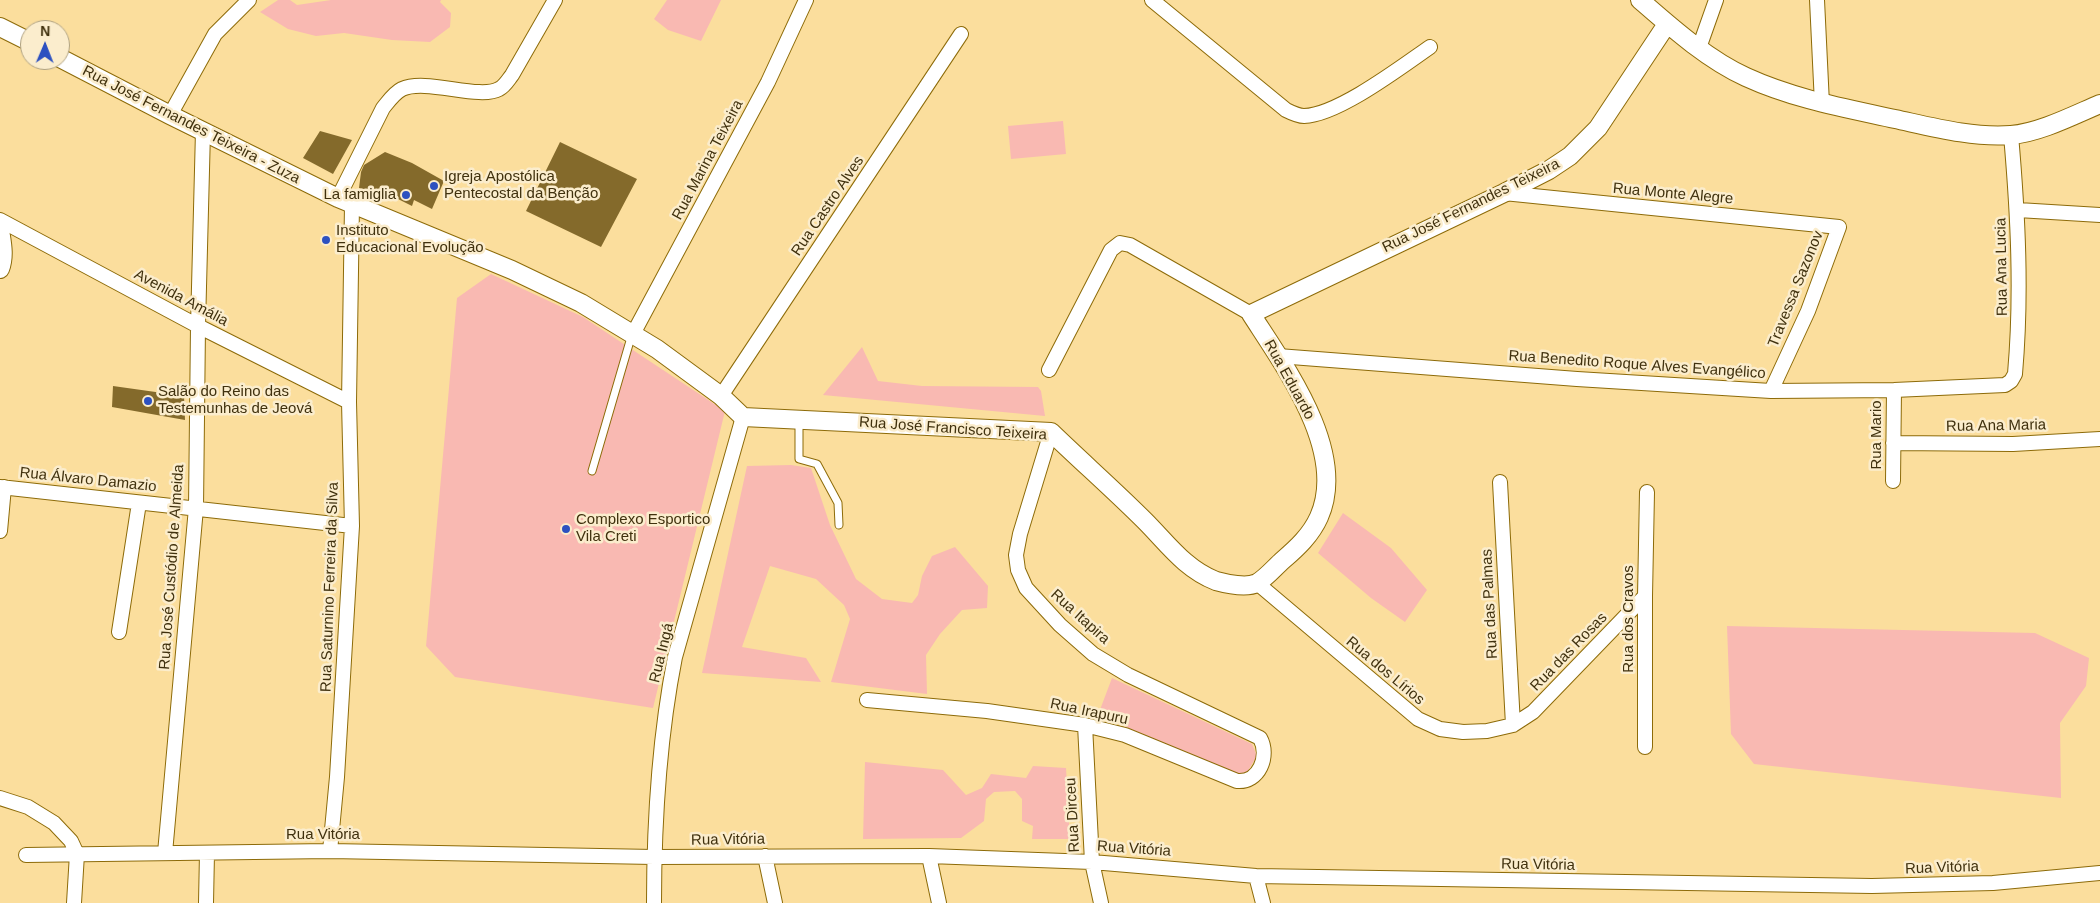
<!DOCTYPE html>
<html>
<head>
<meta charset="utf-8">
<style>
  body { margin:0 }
  #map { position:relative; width:2100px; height:903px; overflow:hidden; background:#fbde9d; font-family:Helvetica,sans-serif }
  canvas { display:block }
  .north { position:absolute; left:20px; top:20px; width:50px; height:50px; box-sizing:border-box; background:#fbedcd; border:1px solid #b0a281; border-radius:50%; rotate:1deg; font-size:14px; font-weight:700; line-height:20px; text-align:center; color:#40310e }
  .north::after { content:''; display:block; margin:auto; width:18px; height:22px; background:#2d51c0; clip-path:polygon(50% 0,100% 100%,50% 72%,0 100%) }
</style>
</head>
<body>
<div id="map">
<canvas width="2100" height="903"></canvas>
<div class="north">N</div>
</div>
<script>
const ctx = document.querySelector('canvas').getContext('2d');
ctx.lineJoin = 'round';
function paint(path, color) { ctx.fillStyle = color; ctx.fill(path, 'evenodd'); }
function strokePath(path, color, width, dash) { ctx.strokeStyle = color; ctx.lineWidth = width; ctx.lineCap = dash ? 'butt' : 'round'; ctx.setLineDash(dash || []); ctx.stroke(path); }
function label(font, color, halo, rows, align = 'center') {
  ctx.font = font + ' Helvetica,sans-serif'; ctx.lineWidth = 5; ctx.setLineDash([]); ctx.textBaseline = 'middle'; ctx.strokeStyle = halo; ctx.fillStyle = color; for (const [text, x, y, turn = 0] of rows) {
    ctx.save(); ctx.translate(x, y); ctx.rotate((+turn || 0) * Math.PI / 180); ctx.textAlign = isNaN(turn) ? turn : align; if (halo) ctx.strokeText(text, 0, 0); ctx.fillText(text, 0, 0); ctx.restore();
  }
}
paint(new Path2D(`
  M 278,0 L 290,0 L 297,5 L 331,0 L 441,0 L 440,2 L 451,13 L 450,27 L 430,42 L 392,40 L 344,33 L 316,36 L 288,29 L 260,12 Z
  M 667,0 L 721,0 L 701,41 L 668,30 L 654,19 Z
  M 1063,121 L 1066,154 L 1011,159 L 1008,126 Z
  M 491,274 L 583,317 L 725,411 L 653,708 L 455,677 L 426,646 L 457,298 Z
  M 862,347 L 878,381 L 922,386 L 1038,387 L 1041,391 L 1045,416 L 823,395 Z
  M 791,465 L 811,468 L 830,525 L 856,579 L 882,599 L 912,603 L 918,595 L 922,576 L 932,556 L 955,547 L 988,586 L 987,608 L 962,610 L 940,634 L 926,655 L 927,694 L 831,682 L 850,619 L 844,605 L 816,579 L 770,566 L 742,647 L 806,658 L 821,682 L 702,673 L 747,466 Z
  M 1343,513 L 1391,548 L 1427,590 L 1405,622 L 1371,598 L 1318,553 Z
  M 1727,626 L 2035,633 L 2089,658 L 2086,686 L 2060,723 L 2061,798 L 1754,764 L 1731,734 Z
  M 1112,678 L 1252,744 L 1257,756 L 1244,777 L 1098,715 Z
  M 865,762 L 943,770 L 966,795 L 982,788 L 991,774 L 1026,778 L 1033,766 L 1066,768 L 1070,839 L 1032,839 L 1033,826 L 1022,821 L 1022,799 L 1015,791 L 994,792 L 986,799 L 984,821 L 961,838 L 863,839 Z`), '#f9b9b2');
paint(new Path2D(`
  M 320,131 L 352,140 L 333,174 L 303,158 Z
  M 560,142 L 637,179 L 601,247 L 526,211 Z
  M 385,152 L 412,163 L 444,181 L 432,209 L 414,200 L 412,206 L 394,197 L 359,188 L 361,172 L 364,165 Z
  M 113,386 L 184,396 L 185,420 L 112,407 Z`), '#846a2b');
const service = new Path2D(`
  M 799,419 L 799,459 L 817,464 L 838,503 L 839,525
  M 592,471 L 632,334`);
const minor = new Path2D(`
  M 1152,0 L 1286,110 C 1292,113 1298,116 1304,116 C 1338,115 1401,67 1430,47
  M 1817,0 L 1822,104
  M 1699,48 L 1716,0
  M 170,115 L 215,34 L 249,0
  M 1504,193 L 1839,227 L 1808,311 L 1771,391
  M 338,198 L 383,108 C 388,102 394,93 402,89 C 426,78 479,100 499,89 C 505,86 508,80 512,75 L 555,0
  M 2018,210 L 2100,215
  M 0,220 L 198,326 L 349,402
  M 633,334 L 768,82 L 806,0
  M 1278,356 L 1577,379 L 1771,391 L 1894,390 L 2005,385 L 2011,381 L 2015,374 C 2022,294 2018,215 2011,135
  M 1049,370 L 1111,250 L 1120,243 L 1130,245 L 1251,314
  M 721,396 L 961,34
  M 1893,443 L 2013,444 L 2100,439
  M 1893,481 L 1894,390
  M 1500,482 L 1513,725
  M 0,487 L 352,526
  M 0,531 L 4,487
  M 1257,583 L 1418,719 L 1440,729 L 1463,732 L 1487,731 L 1513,725 L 1533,712 L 1645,596
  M 119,632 L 139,503
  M 867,700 L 987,711 L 1085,725 L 1125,735 L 1237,781 C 1259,783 1270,756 1260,738 L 1128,675 L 1093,654 L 1060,625 L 1026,588 L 1018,570 L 1016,555 L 1020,534 L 1051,432
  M 1085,725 L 1092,862 L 1101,903
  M 1645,747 L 1645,596 L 1647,492
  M 0,798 L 28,807 L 54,823 L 71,841 L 77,854 L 74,903
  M 330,851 L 337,777 L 352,526 L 349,402 L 352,205
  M 165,853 L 196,508 L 198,326 L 203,131
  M 26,855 L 330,851 L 654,857 L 929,856 L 1092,862 L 1256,876 L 1872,886 L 1993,883 L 2100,873
  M 765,856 L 775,903
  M 929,856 L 939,903
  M 1256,876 L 1263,903
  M 206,903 L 207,853
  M 654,903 C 654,821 659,738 675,657 L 743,417`);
const tertiary = new Path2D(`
  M 1640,0 C 1671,27 1708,60 1746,77 C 1794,99 1845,108 1895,119 C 1932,127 1973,138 2011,135 C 2039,133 2074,115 2100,104
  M 0,27 L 30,42
  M 60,58 L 170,115 L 338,198 L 512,270 L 581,303 L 657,349 L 721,396 L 743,417 L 1051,432 C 1082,462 1114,490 1145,521 C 1167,543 1185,569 1216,581 C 1227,584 1247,588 1257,583 C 1266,578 1275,567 1283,560 C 1297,548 1311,535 1319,517 C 1348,452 1285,367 1251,314 L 1504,193 L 1549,170 L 1570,156 L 1598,128 L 1667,24
  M 0,230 C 2,243 5,256 0,269`);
strokePath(service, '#8d6b09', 9);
strokePath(minor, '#8d6b09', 16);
strokePath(tertiary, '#8d6b09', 20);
strokePath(service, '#fff', 7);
strokePath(minor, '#fff', 14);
strokePath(tertiary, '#fff', 18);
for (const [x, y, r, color] of [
  [434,186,5,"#2d51c0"],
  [406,195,5,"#2d51c0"],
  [326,240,5,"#2d51c0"],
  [148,401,5,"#2d51c0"],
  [566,529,5,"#2d51c0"]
]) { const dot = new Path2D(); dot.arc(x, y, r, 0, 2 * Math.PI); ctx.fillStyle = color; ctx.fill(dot); strokePath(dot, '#fbedcd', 2); }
label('15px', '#40310e', '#fbedcd', [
  ["Rua José Fernandes Teixeira - Zuza",191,125,27],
  ["Rua Marina Teixeira",708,160,-62],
  ["Rua Monte Alegre",1673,194,5],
  ["Rua Castro Alves",828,206,-56],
  ["Rua José Fernandes Teixeira",1471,206,-26],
  ["Rua Ana Lucia",2002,267,-91],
  ["Travessa Sazonov",1796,289,-68],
  ["Avenida Amália",181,298,28],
  ["Rua Benedito Roque Alves Evangélico",1637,365,4],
  ["Rua Eduardo",1289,380,61],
  ["Rua Ana Maria",1996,426,-1],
  ["Rua José Francisco Teixeira",953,429,4],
  ["Rua Mario",1877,435,-90],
  ["Rua Álvaro Damazio",88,480,6],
  ["Rua José Custódio de Almeida",172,567,-86],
  ["Rua Saturnino Ferreira da Silva",330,587,-88],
  ["Rua das Palmas",1490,604,-93],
  ["Rua Itapira",1080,617,42],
  ["Rua dos Cravos",1629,619,-90],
  ["Rua das Rosas",1569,652,-46],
  ["Rua Ingá",662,653,-76],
  ["Rua dos Lírios",1385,671,40],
  ["Rua Irapuru",1089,712,12],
  ["Rua Dirceu",1073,815,-93],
  ["Rua Vitória",323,835],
  ["Rua Vitória",728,840,-1],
  ["Rua Vitória",1134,849,4],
  ["Rua Vitória",1538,865,1],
  ["Rua Vitória",1942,868,-2]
]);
label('15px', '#40310e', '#fbedcd', [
  ["Igreja Apostólica",444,177],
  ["Pentecostal da Benção",444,194],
  ["La famiglia",396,195,"right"],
  ["Instituto",336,231],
  ["Educacional Evolução",336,248],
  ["Salão do Reino das",158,392],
  ["Testemunhas de Jeová",158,409],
  ["Complexo Esportico",576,520],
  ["Vila Creti",576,537]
], 'left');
</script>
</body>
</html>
